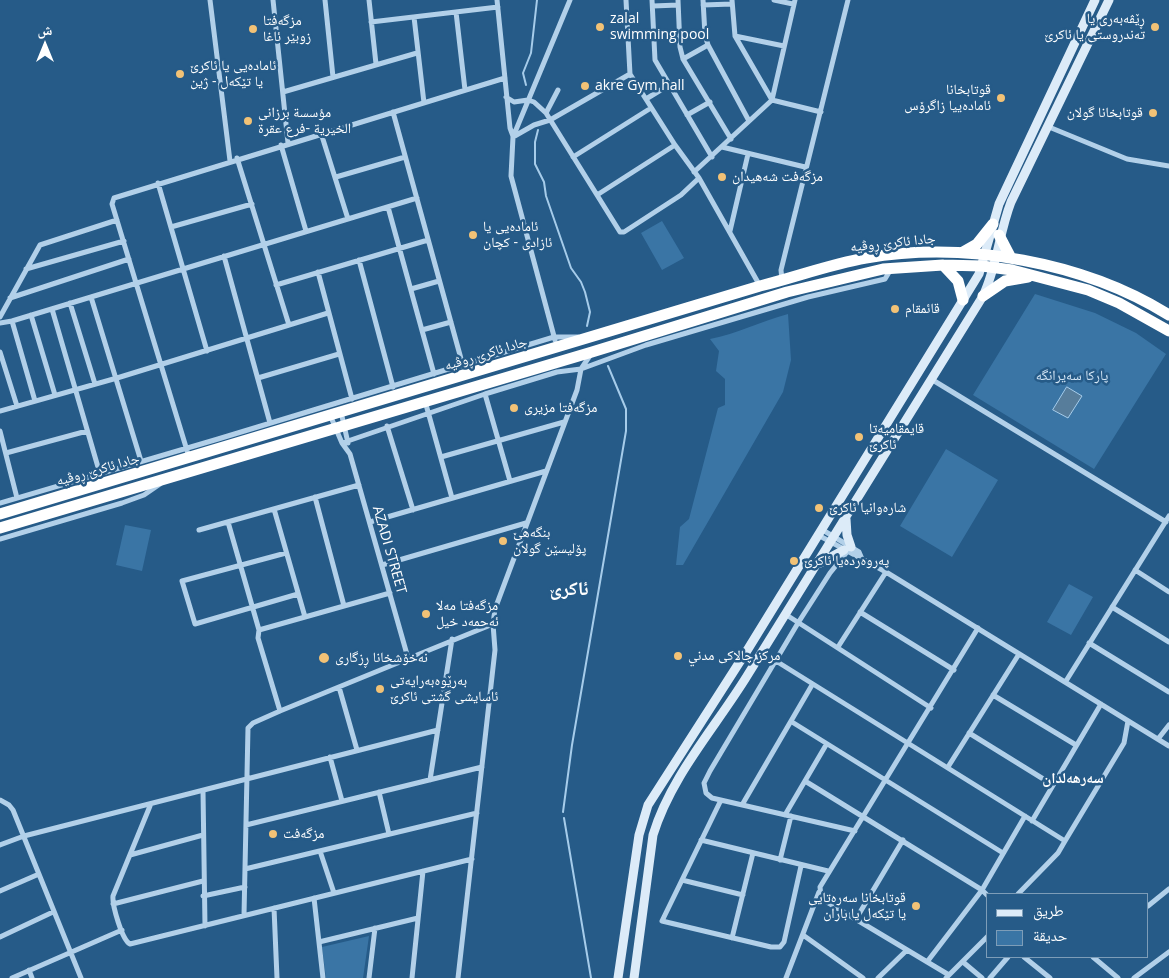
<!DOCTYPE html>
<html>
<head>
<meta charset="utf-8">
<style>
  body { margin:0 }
  #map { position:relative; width:1169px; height:978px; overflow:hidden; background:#265b88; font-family:"Open Sans","Noto Naskh Arabic",sans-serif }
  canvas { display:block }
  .legend { position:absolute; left:986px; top:893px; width:162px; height:65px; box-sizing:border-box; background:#265b88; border:1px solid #7d9db8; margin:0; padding:6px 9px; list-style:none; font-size:15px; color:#fff }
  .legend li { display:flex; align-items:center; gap:10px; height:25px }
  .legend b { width:25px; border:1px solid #7d9db8 }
  .north { position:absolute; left:20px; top:20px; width:50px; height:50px; -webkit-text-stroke:4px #265b88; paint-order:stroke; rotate:0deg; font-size:14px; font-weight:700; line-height:20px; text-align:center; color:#fff }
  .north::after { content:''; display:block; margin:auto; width:18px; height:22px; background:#fff; clip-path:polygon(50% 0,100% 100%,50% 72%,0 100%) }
</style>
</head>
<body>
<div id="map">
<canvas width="1169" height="978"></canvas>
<ul class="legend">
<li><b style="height:6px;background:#dcebf8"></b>طريق</li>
<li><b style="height:14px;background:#3a75a5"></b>حديقة</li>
</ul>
<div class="north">ش</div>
</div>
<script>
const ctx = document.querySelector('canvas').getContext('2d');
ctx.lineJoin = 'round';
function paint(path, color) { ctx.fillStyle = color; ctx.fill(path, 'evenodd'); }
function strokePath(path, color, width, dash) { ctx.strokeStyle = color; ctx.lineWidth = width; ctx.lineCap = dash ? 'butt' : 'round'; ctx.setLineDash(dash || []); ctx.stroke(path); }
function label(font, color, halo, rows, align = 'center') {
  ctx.font = font + ' "Open Sans","Noto Naskh Arabic",sans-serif'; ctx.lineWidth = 5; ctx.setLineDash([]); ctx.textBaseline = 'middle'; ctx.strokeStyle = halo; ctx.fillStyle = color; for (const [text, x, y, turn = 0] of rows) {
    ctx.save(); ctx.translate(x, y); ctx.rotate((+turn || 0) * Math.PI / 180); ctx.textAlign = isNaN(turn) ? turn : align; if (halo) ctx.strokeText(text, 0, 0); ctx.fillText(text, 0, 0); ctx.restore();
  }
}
paint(new Path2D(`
  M 662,221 L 684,258 L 662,270 L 641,233 Z
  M 1035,294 L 1095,313 L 1136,333 L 1166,354 L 1094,469 L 973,395 Z
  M 788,314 L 791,360 L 783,392 L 683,565 L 676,565 L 680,527 L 689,519 L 718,408 L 725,405 L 725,379 L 716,371 L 719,351 L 710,339 C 737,334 761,321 788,314 Z
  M 946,449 L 998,480 L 952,557 L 900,526 Z
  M 125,525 L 151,530 L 142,571 L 116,565 Z
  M 1069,584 L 1093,597 L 1071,635 L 1047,622 Z
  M 369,936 L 363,978 L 326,978 L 322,947 Z`), '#3a75a5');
const water = new Path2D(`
  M 1067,387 L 1082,396 L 1068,418 L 1053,410 Z`);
paint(water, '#577d9b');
strokePath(water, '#a6ccea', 1);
strokePath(new Path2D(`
  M 526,85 L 523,73 L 531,53 L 537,0
  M 538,130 L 535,142 L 535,164 L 544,182 L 546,196 L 571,268 L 581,282 L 585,292 L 590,312 L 587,326
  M 563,812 L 572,745 L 626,431 L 626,409 L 608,366
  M 564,818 L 591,978`), '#a6ccea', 2);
strokePath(new Path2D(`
  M 210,0 L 230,161
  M 273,0 L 288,143
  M 325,0 L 333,77
  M 369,0 L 376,64
  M 497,0 L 510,128 L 513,136
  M 626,0 L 630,74 L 675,145 L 699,178 L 760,286
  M 652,0 L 655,60 L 712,157
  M 678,0 L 680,47 L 683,59 L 731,139
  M 703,0 L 705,35 L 708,45 L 749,121
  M 732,0 L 735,36 L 772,100 L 821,112
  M 774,0 L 793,4
  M 703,5 L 732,4
  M 653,6 L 678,5
  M 456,12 L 465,90
  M 414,17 L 424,103
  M 371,22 L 498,7
  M 735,36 L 784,46
  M 683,59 L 708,45
  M 283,92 L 417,53
  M 506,97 L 514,102 L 528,100 L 534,102 L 546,113 L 620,232 L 624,232 L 681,195 L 699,178
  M 646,99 L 669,85
  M 393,112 L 463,366
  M 546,113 L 558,90
  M 687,115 L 710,102
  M 1049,127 L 1127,159 L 1169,166
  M 321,133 L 348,219
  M 513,137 L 534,125 L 550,120 L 630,74
  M 281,145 L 306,231
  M 722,147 L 805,167
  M 573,157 L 651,108
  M 237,158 L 289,325
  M 694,172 L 772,100 L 795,0
  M 336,177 L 405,157
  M 158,183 L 207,351
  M 597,195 L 675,145
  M 388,207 L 434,374
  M 171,227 L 252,204
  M 730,231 L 748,154
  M 224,256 L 270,423
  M 359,260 L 393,387
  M 26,269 L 124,241
  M 318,272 L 352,399
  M 782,280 L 781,270 L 848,0
  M 276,285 L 428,240
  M 411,289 L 439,281
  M 91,297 L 141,461
  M 10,298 L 129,259
  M 70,303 L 95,384
  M 52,309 L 100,474
  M 31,315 L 55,395
  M 0,317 L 40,245 L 117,220
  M 12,321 L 35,401
  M 0,323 L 12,321 L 417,198
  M 422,330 L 451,322
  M 555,340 L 511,176 L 513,137 L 570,0
  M 0,352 L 17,406
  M 258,378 L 339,354
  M 931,379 L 1166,522
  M 485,394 L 510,481
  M 425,401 L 452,498
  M 0,411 L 117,378 L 328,313
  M 341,412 L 348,443
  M 330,415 L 342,443 L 350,454 L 408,658
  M 387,426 L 413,510
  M 0,431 L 17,498
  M 342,443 L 485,394 L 557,372 L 581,369 L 646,345 L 808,297 L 885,279 L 891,269
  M 6,453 L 87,431
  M 189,457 L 112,204 L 114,198 L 505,78
  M 441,457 L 564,422
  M 315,497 L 344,606
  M 0,503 L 218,439 L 554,337 L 578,337
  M 274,509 L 305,617
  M 228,522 L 259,630 L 258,638 L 280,711
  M 370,522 L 546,471
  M 821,529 L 859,552 L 862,559
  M 199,530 L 359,485
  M 818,535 L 886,572 L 1169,746
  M 0,539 L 122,503 L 144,495 L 160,484
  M 847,552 L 830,573 L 798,623 L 710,771 L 704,783 L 706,793 L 712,798 L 855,831
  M 286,553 L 182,581 L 195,624 L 298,594
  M 382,565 L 526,523
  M 1135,570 L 1169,592
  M 1112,607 L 1169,642
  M 860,612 L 954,670
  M 785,614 L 931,708
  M 259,630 L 390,593
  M 1089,643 L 1169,692
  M 838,647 L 886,572
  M 776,661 L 1065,841
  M 1066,681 L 1169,516
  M 339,687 L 357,750
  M 993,695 L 1076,745
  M 792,722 L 1003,853
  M 969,733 L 1053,785
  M 1158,739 L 1169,725
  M 330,757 L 342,801
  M 948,767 L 1019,654
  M 430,780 L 452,639
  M 805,781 L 982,890 L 988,896
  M 203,791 L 205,926
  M 379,792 L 389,834
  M 0,800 L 9,805 L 13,810 L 81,978
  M 721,800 L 662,921 L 771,947 L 780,947 L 784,942 L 801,866
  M 742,805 L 812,685
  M 150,806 L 113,896 C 112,905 122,940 130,944 L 472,859
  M 785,815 L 826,745
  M 1032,821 L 1101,704
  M 246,825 L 482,767
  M 701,840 L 828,871
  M 0,845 L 24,836 L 438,730
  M 320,851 L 334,893
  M 130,855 L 203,835
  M 780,860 L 791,816
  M 245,869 L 477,813
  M 682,880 L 743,895
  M 0,891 L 39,874
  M 1018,894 L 1058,853 L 1065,841 L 1124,743 L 1128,721
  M 203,896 L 245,887
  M 314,898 L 323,978
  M 113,904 L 203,881
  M 1148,906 L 1169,889
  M 274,908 L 277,978
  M 244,915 L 248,728 L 253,723 L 280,711 L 493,624
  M 856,919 L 903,840
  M 803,935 L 863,978
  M 0,937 L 53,912
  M 732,938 L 753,853
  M 319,942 L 418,918
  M 1024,957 L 1050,978
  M 1093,957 L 1118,978
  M 927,962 L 982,890 L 1025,816
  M 963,962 L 982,978
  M 29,970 L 32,978
  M 949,975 L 827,902 L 821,896 L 820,887 L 978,628
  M 12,978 L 122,930
  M 369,978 L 375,928
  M 412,978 L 423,871
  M 458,978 L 495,650 L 493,624 L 495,609 L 577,390 L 581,369 L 591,354
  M 786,978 L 819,892
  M 878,978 L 907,950
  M 946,978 L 988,936
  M 990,978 L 1008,957
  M 1134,978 L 1169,952`), '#b2d0e9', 5);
strokePath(new Path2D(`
  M 846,519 L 847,535 L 851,547
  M 820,563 L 844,550
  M 618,978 L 639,835 L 648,805 L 748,649 L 979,274 L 999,204 L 1095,0
  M 634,978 L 653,835 C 671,776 715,728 747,676 C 826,550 904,423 983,296 C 997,267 999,233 1011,202 L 1109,0`), '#dcebf8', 9);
strokePath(new Path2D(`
  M 999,235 L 1011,258
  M 963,252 L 977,244 L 993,224
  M 943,265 L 958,281 L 963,300
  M 983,296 L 1005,281 L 1028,277
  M 0,514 L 760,286 C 796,277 831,264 866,258 C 966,241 1084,262 1169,315
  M 0,528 L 592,352 L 787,292 L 883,269 L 943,265 L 982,266 L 1012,270 L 1088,290 L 1119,303 L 1169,331`), '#fff', 11);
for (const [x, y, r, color] of [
  [600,27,5,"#f2c276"],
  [1155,27,5,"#f2c276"],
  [253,29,5,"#f2c276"],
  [180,74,5,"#f2c276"],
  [585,86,5,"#f2c276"],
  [1001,98,5,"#f2c276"],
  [1153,113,5,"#f2c276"],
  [248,121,5,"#f2c276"],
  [722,177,5,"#f2c276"],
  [473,235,5,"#f2c276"],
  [895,309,5,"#f2c276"],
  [514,408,5,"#f2c276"],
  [859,437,5,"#f2c276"],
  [819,508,5,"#f2c276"],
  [503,541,5,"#f2c276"],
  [794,561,5,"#f2c276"],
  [426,614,5,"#f2c276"],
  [678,656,5,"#f2c276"],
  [324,658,6,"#f2c276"],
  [380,689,5,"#f2c276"],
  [273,834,5,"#f2c276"],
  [916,906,5,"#f2c276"]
]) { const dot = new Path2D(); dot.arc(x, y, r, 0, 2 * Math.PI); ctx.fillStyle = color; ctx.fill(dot); strokePath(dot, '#265b88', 2); }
label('14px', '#fff', '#265b88', [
  ["zalal",610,19],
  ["swimming pool",610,35],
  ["ڕێڤەبەری یا",1145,19,"right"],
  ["تەندروستی یا ئاکرێ",1145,35,"right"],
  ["مزگەفتا",263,21],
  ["زوبێر ئاغا",263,37],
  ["ئامادەیی یا ئاکرێ",190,66],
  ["یا تێکەل - ژین",190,82],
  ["akre Gym hall",595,86],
  ["قوتابخانا",991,90,"right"],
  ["ئامادەییا زاگرۆس",991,106,"right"],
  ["مؤسسة برزانى",258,113],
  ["الخيرية -فرع عقرة",258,129],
  ["قوتابخانا گولان",1143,113,"right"],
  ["مزگەفت شه‌هيدان",732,177],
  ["ئامادەیی یا",483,227],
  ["ئازادی - کچان",483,243],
  ["قائمقام",905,309],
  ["مزگەفتا مزیری",524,408],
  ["قایمقامیەتا",869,429],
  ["ئاکرێ",869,445],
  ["شارەوانیا ئاکرێ",829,508],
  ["بنگە‌ھێ",513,533],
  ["پۆلیسێن گولان",513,549],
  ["پەروەردەیا ئاكرێ",804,561],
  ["مزگەفتا مەلا",436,606],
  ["ئەحمەد خیل",436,622],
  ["مركز چالاکى مدني",688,656],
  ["نەخۆشخانا ڕزگاری",335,658],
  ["بەرێوەبەرایەتی",390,681],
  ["ئاسایشی گشتی ئاکرێ",390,697],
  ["مزگەفت",283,834],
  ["قوتابخانا سەرەتایی",906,898,"right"],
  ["یا تێکەل یا باران",906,914,"right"]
], 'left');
label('14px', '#fff', '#265b88', [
  ["جادا ئاکرێ ڕوڤیە",893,243,-6],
  ["جادا ئاکرێ ڕوڤیە",486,354,-17],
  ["جادا ئاکرێ ڕوڤیە",98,470,-16],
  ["AZADI STREET",389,550,74]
]);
label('14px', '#d6e8f7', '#265b88', [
  ["پارکا سەیرانگه",1072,376]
]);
label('bold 15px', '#fff', '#265b88', [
  ["سەرهەلدان",1073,779]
]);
label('bold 19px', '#fff', '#265b88', [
  ["ئاکرێ",569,590]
]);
</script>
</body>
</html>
